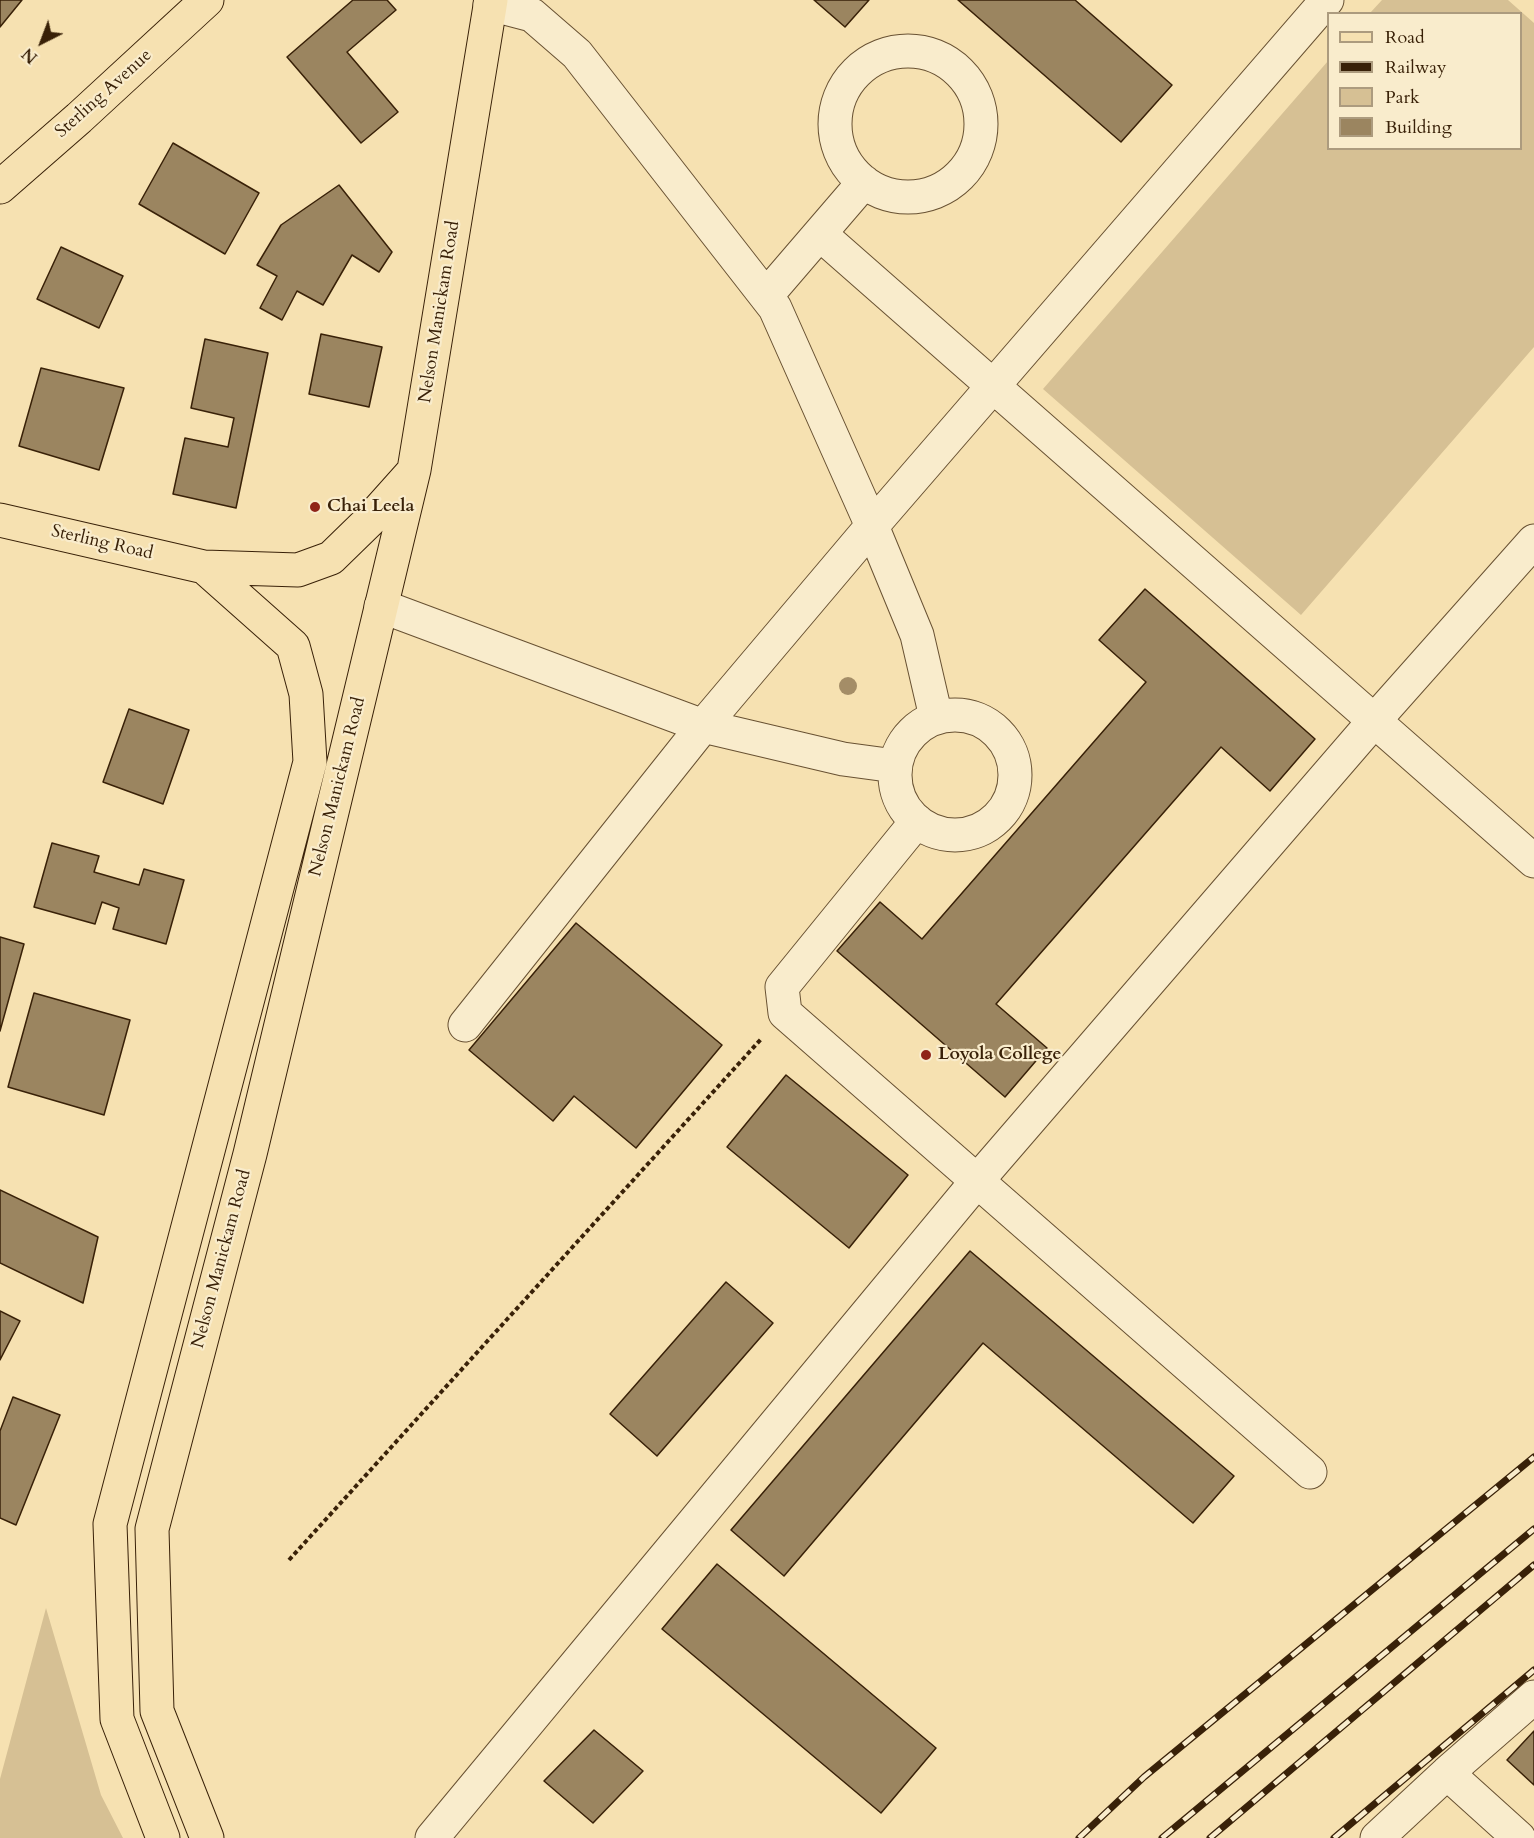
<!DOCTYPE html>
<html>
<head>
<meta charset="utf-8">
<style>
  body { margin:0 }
  #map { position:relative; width:1534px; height:1838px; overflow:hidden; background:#f6e1b1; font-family:Cardo,serif }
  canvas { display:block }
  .legend { position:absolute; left:1327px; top:12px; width:195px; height:138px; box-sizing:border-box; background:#f9eccc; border:2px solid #ac9b7e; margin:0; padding:8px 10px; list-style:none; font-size:18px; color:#392108 }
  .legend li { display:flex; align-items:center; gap:12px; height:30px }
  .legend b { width:30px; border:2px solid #ac9b7e }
  .north { position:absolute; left:12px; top:12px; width:60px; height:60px; -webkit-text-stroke:4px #f9eccc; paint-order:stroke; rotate:222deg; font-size:16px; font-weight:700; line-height:24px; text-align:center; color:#392108 }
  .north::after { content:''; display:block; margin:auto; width:21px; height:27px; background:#392108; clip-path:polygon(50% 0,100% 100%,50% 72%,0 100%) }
</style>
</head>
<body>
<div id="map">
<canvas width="1534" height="1838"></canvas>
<ul class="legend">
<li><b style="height:8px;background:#f6e1b1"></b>Road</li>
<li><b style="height:8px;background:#392108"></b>Railway</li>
<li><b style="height:16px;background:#d6c094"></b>Park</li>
<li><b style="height:16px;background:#9b8560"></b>Building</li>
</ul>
<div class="north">N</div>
</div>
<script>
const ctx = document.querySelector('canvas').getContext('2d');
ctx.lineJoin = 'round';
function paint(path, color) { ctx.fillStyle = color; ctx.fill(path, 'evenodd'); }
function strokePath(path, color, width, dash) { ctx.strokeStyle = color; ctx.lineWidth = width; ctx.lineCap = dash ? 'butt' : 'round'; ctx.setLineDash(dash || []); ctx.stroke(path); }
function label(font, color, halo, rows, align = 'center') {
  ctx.font = font + ' Cardo,serif'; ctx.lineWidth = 4.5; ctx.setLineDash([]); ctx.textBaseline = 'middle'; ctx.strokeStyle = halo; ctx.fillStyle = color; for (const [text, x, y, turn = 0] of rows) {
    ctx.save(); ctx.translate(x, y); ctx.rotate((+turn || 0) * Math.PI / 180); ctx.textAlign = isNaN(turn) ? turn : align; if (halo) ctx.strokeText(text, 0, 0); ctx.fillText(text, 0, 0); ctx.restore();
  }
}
paint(new Path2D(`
  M 1382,0 L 1508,0 L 1534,23 L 1534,347 L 1301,615 L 1043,389 L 1328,61 L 1328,148 L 1520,148 L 1520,14 L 1370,13 Z
  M 46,1608 L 101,1795 L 123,1838 L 0,1838 L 0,1779 Z`), '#d6c094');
const building = new Path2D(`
  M 0,0 L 22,0 L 0,27 Z
  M 353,0 L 387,0 L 396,10 L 347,52 L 398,112 L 361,143 L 287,57 Z
  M 814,0 L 869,0 L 845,27 Z
  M 958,0 L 1075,0 L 1172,85 L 1121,142 Z
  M 173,143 L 259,193 L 225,254 L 139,204 Z
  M 339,185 L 392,252 L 379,272 L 352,255 L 323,305 L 297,291 L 282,320 L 260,308 L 277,276 L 257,265 L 281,225 Z
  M 61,247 L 123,276 L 99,328 L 37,299 Z
  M 321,334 L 382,347 L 369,407 L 309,394 Z
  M 205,339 L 268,353 L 236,508 L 173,494 L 185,438 L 228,447 L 234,418 L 191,408 Z
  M 41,368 L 124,388 L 99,470 L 19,446 Z
  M 1145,589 L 1315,739 L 1270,791 L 1221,747 L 996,1004 L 1047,1048 L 1005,1097 L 837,951 L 880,902 L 922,939 L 1146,682 L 1099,640 Z
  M 129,709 L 189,730 L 163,804 L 103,782 Z
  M 52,843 L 99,856 L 94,872 L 139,885 L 144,869 L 184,880 L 166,944 L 113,929 L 119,908 L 102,902 L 95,924 L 34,907 Z
  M 576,923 L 722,1045 L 636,1148 L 574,1096 L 553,1121 L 469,1050 Z
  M 0,937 L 24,944 L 0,1031 Z
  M 34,993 L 130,1020 L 104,1115 L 8,1087 Z
  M 786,1075 L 908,1175 L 849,1248 L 727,1147 Z
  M 0,1190 L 98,1237 L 83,1303 L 0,1263 Z
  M 970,1251 L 1234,1476 L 1193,1523 L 983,1343 L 784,1576 L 731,1530 Z
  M 726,1282 L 773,1323 L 657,1456 L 610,1414 Z
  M 0,1311 L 20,1321 L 0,1360 Z
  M 13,1397 L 60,1415 L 16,1525 L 0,1518 L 0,1431 Z
  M 717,1564 L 936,1748 L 881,1813 L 662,1629 Z
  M 594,1730 L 643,1771 L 593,1823 L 544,1781 Z
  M 1534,1731 L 1534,1785 L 1507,1760 Z`);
paint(building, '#9b8560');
strokePath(building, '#392108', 1.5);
const minor = new Path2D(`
  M 490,4 L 532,15 L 577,54 L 775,308 L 872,526 L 917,635 L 936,717
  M835 124a73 73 0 1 1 146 0a73 73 0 1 1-146 0Z
  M 820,234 L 1534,861
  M 766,296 L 864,182
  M 381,606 L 703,726 L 872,526 L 1327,0
  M895 775a60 60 0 1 1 120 0a60 60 0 1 1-120 0Z
  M 917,821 L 782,987 L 785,1013 L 1310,1472
  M 465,1025 L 703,726 L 843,759 L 895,766
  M 1447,1773 L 1519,1838
  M 432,1838 L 977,1181 L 1374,721 L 1534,541
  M 1377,1838 L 1447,1773 L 1534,1697`);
const major = new Path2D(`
  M 0,187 L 79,118 L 207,0
  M 0,520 L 204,567 L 298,570 L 331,558 L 369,521 L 411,474
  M 163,1838 L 117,1719 L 110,1524 L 310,762 L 306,694 L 293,646 L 204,567
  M 207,1838 L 157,1711 L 152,1529 L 250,1154 L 414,470 L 491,0`);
strokePath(minor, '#685132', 35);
strokePath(major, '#392108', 35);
strokePath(new Path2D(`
  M 289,1560 L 762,1038`), '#392108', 4, [4.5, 3]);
strokePath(minor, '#f9eccc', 33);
strokePath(major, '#f6e1b1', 33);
const rail = new Path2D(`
  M 1079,1838 L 1144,1777 L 1534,1457
  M 1162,1838 L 1534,1529
  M 1210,1838 L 1534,1565
  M 1334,1838 L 1534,1670`);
strokePath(rail, '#392108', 7);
strokePath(rail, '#f9eccc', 4.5, [14]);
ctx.fillStyle = '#a48d67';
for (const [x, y] of [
  [848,686]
]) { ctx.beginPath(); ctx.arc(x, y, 9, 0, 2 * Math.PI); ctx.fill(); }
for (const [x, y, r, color] of [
  [315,507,6,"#8f2418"],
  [926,1055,6,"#8f2418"]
]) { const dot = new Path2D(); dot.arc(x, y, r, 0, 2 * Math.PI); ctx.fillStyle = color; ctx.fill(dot); strokePath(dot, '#f9eccc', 2); }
label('18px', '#392108', '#f9eccc', [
  ["Sterling Avenue",104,94,-42],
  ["Nelson Manickam Road",440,312,-81],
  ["Sterling Road",102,543,13],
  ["Nelson Manickam Road",338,787,-76],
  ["Nelson Manickam Road",222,1259,-75]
]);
label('bold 18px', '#392108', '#f9eccc', [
  ["Chai Leela",327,507],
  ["Loyola College",938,1055]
], 'left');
</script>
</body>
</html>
